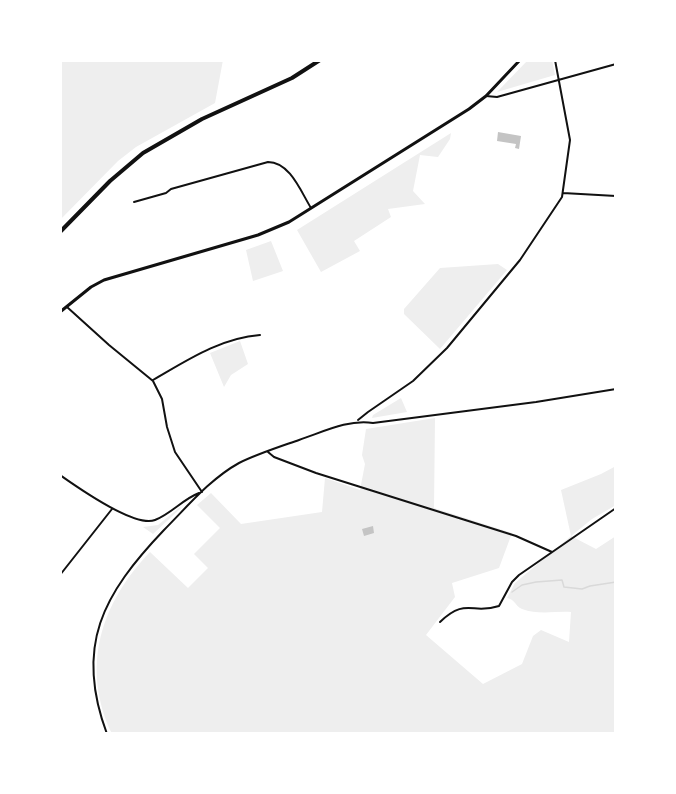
<!DOCTYPE html>
<html>
<head>
<meta charset="utf-8">
<style>
  body { margin:0 }
  #map { position:relative; width:676px; height:794px; overflow:hidden; background:#fff; font-family:"PT Sans",sans-serif }
  canvas { display:block }
  .frame { position:absolute; inset:0; border:62px solid #fff; pointer-events:none }
</style>
</head>
<body>
<div id="map">
<canvas width="676" height="794"></canvas>
<div class="frame"></div>
</div>
<script>
const ctx = document.querySelector('canvas').getContext('2d');
ctx.lineJoin = 'round';
function paint(path, color) { ctx.fillStyle = color; ctx.fill(path, 'evenodd'); }
function strokePath(path, color, width, dash) { ctx.strokeStyle = color; ctx.lineWidth = width; ctx.lineCap = dash ? 'butt' : 'round'; ctx.setLineDash(dash || []); ctx.stroke(path); }
paint(new Path2D(`
  M 60,60 L 223,60 L 215,103 L 136,147 L 118,161 L 60,220 Z
  M 528,60 L 552,60 L 555,75 L 497,92 Z
  M 451,133 L 450,139 L 438,157 L 420,155 L 413,191 L 425,204 L 388,209 L 391,217 L 354,241 L 360,251 L 321,272 L 297,230 Z
  M 271,241 L 283,271 L 253,281 L 246,250 Z
  M 498,264 L 507,270 L 440,349 L 404,314 L 404,309 L 440,268 Z
  M 240,341 L 248,364 L 231,375 L 224,387 L 210,353 Z
  M 401,398 L 407,412 L 372,418 L 373,415 Z
  M 435,418 L 434,508 L 512,533 L 499,568 L 452,583 L 455,597 L 426,635 L 483,684 L 522,664 L 533,636 L 541,630 L 569,642 L 571,612 C 555,611 538,615 522,609 C 515,606 515,599 507,598 L 515,583 L 571,536 L 561,490 L 601,474 L 616,466 L 616,505 L 592,519 L 571,536 L 596,549 L 616,536 L 616,734 L 112,734 C 80,667 101,603 150,552 L 188,588 L 208,568 L 194,554 L 220,528 L 197,505 L 211,493 L 241,524 L 322,512 L 325,478 L 360,490 L 365,464 L 362,455 L 366,429 Z
  M 180,507 L 181,508 L 153,534 L 143,527 L 158,525 Z`), '#eee');
strokePath(new Path2D(`
  M 512,592 L 522,585 L 536,582 L 562,580 L 564,587 L 582,589 L 590,586 L 616,582`), '#d9d9d9', 1.5);
paint(new Path2D(`
  M 498,132 L 521,136 L 519,149 L 515,148 L 516,144 L 497,141 Z
  M 373,526 L 374,533 L 364,536 L 362,529 Z`), '#c4c4c4');
strokePath(new Path2D(`
  M 486,96 L 497,97 L 616,64
  M 563,193 L 616,196
  M 134,202 L 166,193 L 171,189 L 268,162 C 290,162 301,192 311,208
  M 67,307 L 109,345 L 153,381 L 162,399 L 167,427 L 175,452 L 202,492
  M 153,380 C 186,361 220,338 260,335
  M 358,420 L 368,412 L 413,381 L 447,348 L 520,260 L 562,197 L 570,140 L 555,60
  M 268,452 L 274,457 L 316,473 L 516,536 L 552,552
  M 60,475 C 77,487 135,528 155,520 C 171,514 183,499 199,493
  M 60,575 L 112,509
  M 440,622 C 466,597 472,615 499,606 L 512,582 L 519,575 L 616,508
  M 107,734 C 74,646 103,594 164,530 C 187,507 210,479 239,463 C 257,454 279,447 299,440 C 323,432 348,419 373,423 L 536,402 L 616,389`), '#111', 2);
strokePath(new Path2D(`
  M 60,312 L 91,287 L 104,280 L 258,235 L 289,222 L 469,109 L 486,96 L 520,60`), '#111', 3);
strokePath(new Path2D(`
  M 60,232 L 110,181 L 143,153 L 202,119 L 292,78 L 320,60`), '#111', 4);
</script>
</body>
</html>
